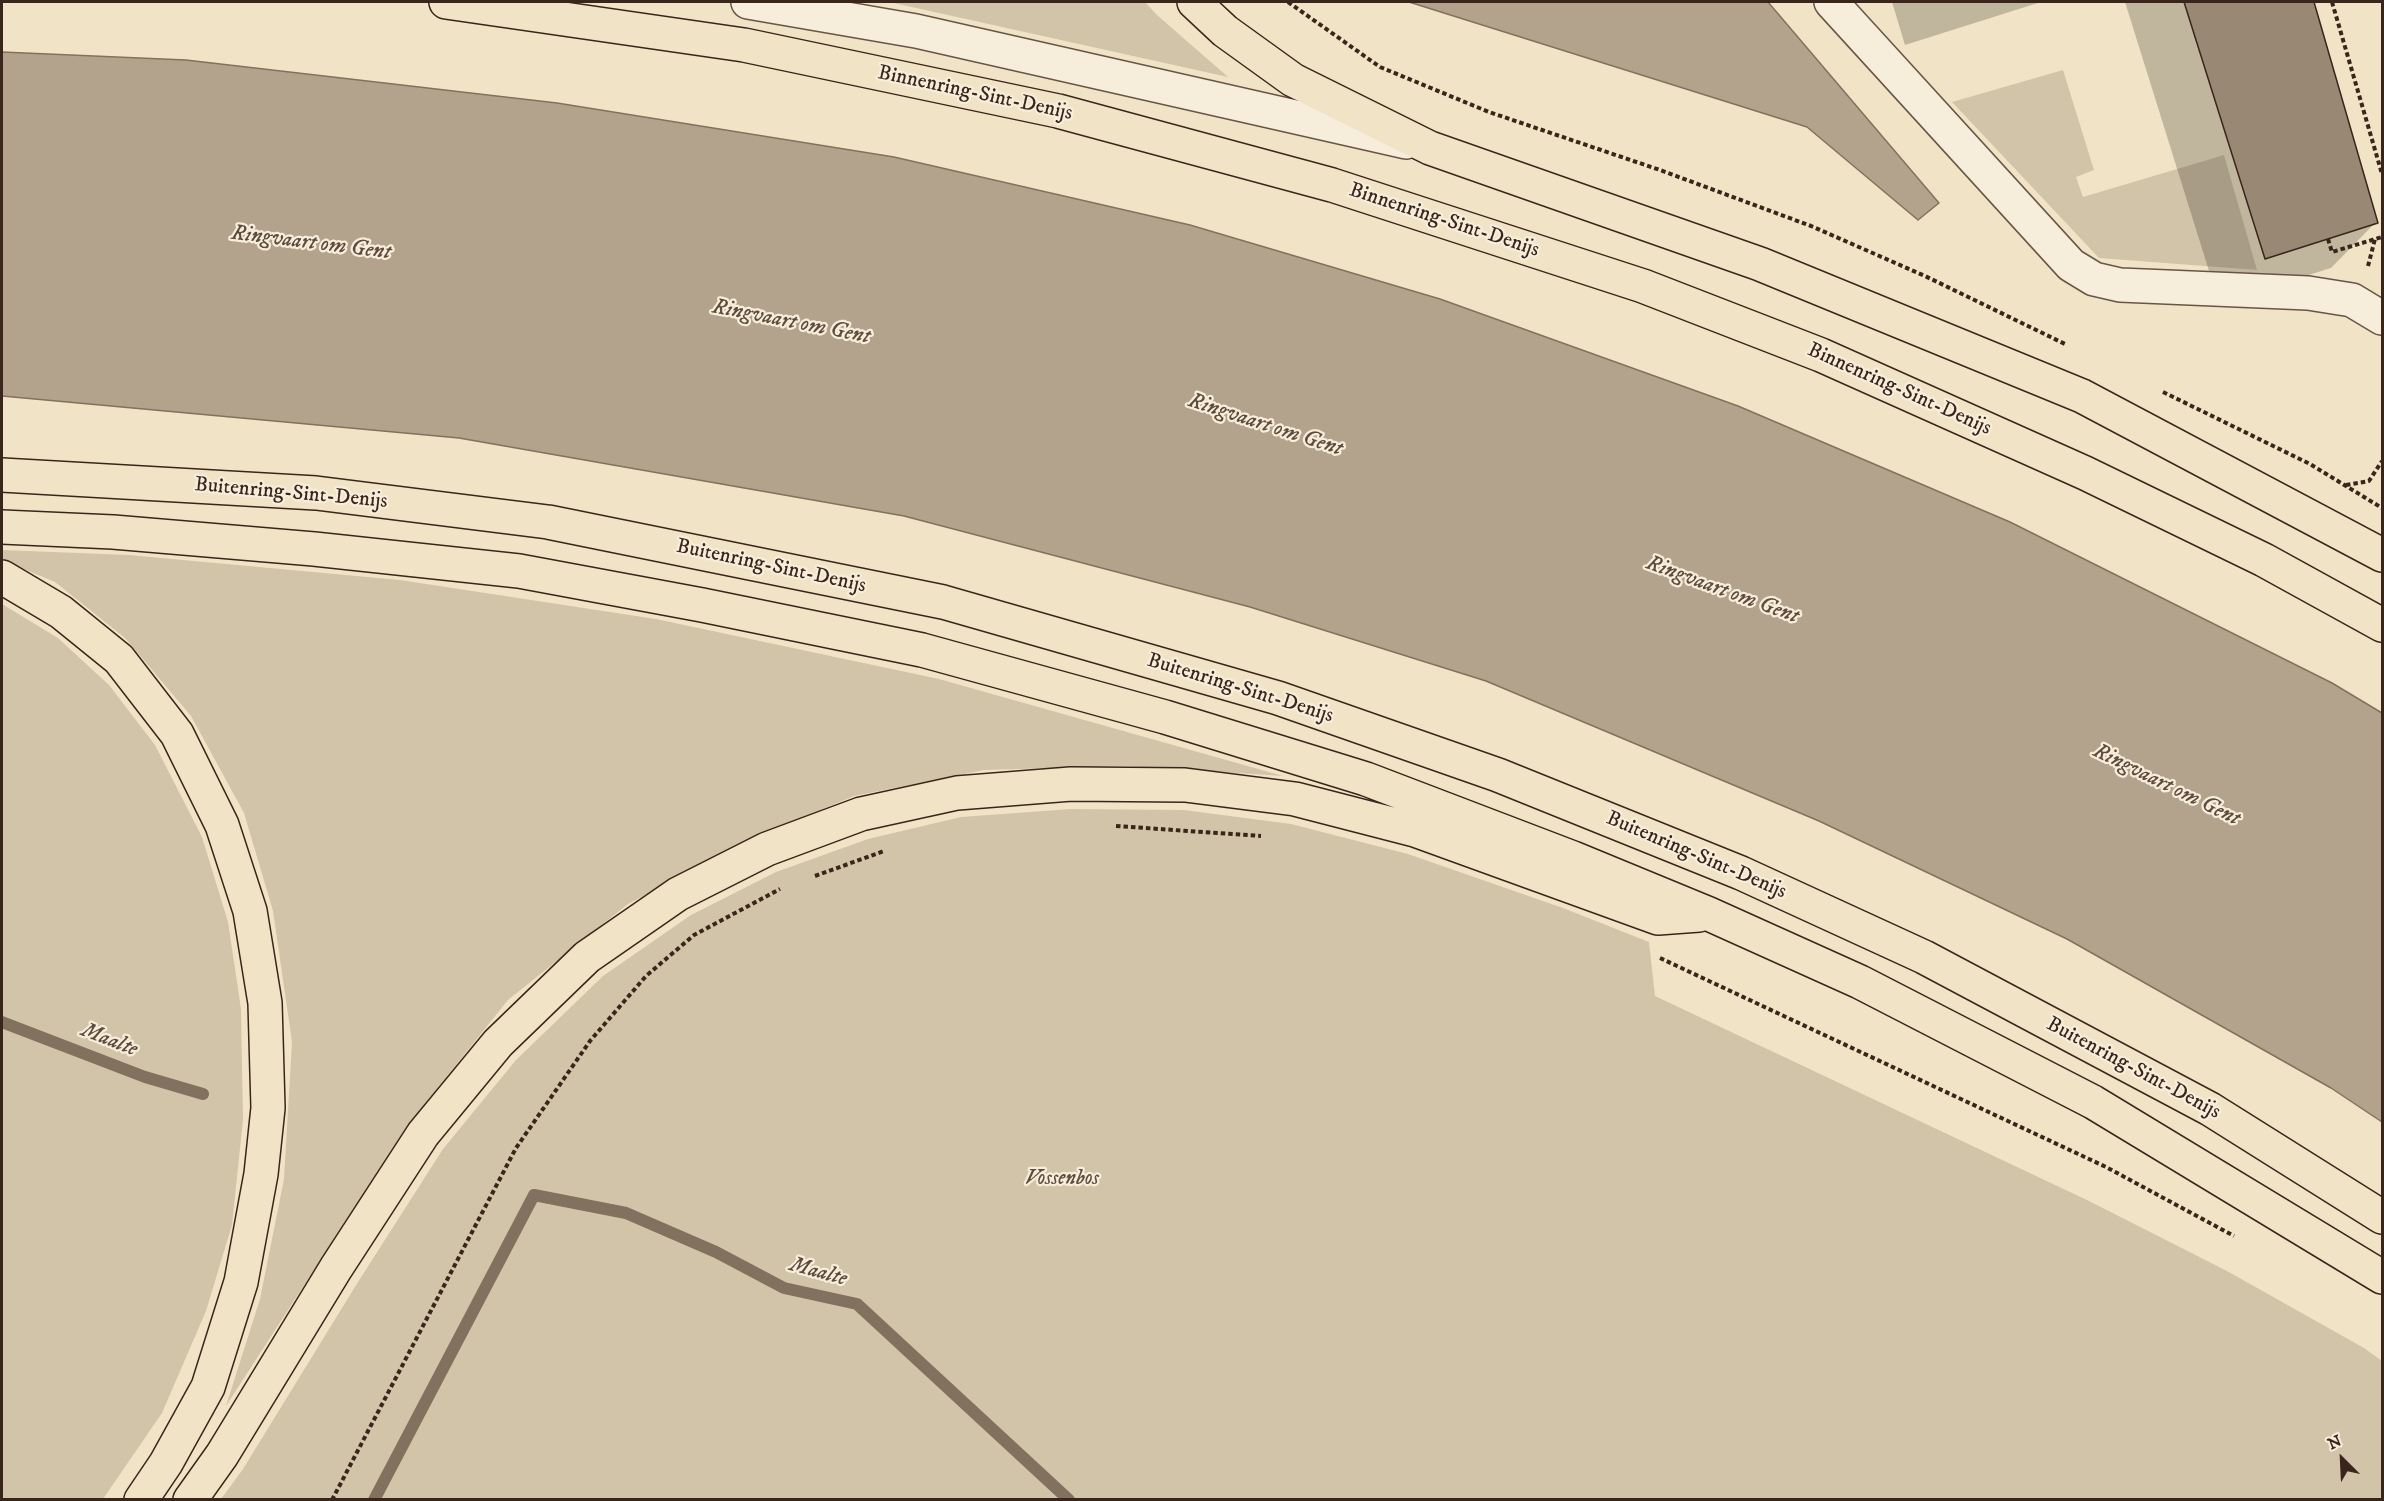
<!DOCTYPE html>
<html>
<head>
<meta charset="utf-8">
<style>
  body { margin:0 }
  #map { position:relative; width:2384px; height:1501px; overflow:hidden; background:#f1e4c6; font-family:"IM FELL DW Pica",serif }
  canvas { display:block }
  .frame { position:absolute; inset:0; border:3px solid #3a251c; pointer-events:none }
  .north { position:absolute; left:2312px; top:1429px; width:60px; height:60px; -webkit-text-stroke:4px #f6edda; paint-order:stroke; rotate:336deg; font-size:16px; font-weight:700; line-height:24px; text-align:center; color:#3a251c }
  .north::after { content:''; display:block; margin:auto; width:21px; height:27px; background:#3a251c; clip-path:polygon(50% 0,100% 100%,50% 72%,0 100%) }
</style>
</head>
<body>
<div id="map">
<canvas width="2384" height="1501"></canvas>
<div class="frame"></div>
<div class="north">N</div>
</div>
<script>
const ctx = document.querySelector('canvas').getContext('2d');
ctx.lineJoin = 'round';
function paint(path, color) { ctx.fillStyle = color; ctx.fill(path, 'evenodd'); }
function strokePath(path, color, width, dash) { ctx.strokeStyle = color; ctx.lineWidth = width; ctx.lineCap = dash ? 'butt' : 'round'; ctx.setLineDash(dash || []); ctx.stroke(path); }
function label(font, color, halo, rows, align = 'center') {
  ctx.font = font + ' "IM FELL DW Pica",serif'; ctx.lineWidth = 4.5; ctx.setLineDash([]); ctx.textBaseline = 'middle'; ctx.strokeStyle = halo; ctx.fillStyle = color; for (const [text, x, y, turn = 0] of rows) {
    ctx.save(); ctx.translate(x, y); ctx.rotate((+turn || 0) * Math.PI / 180); ctx.textAlign = isNaN(turn) ? turn : align; if (halo) ctx.strokeText(text, 0, 0); ctx.fillText(text, 0, 0); ctx.restore();
  }
}
paint(new Path2D(`
  M 889,2 L 1145,2 L 1157,15 L 1228,77 Z
  M 2063,70 L 2094,170 L 2076,177 L 2083,197 L 2224,155 L 2257,270 L 2099,258 L 1952,102 Z
  M 2,550 L 129,555 L 400,580 L 656,619 L 939,679 L 1283,776 L 1126,766 L 984,770 L 854,796 L 756,837 L 628,904 L 508,1000 L 407,1126 L 226,1406 L 260,1299 L 284,1179 L 292,1042 L 273,911 L 244,813 L 191,716 L 125,638 L 55,582 L 2,560 Z
  M 2,604 L 58,638 L 109,685 L 155,745 L 202,837 L 228,922 L 241,1009 L 243,1120 L 232,1225 L 206,1311 L 162,1413 L 103,1499 L 2,1499 Z
  M 1071,809 L 1184,810 L 1291,824 L 1408,854 L 1563,908 L 1649,942 L 1655,996 L 2089,1201 L 2227,1271 L 2364,1348 L 2382,1361 L 2382,1499 L 221,1499 L 243,1469 L 358,1282 L 443,1149 L 516,1060 L 603,976 L 691,915 L 776,872 L 868,839 L 961,817 Z`), '#d2c4a9');
const water = new Path2D(`
  M 1409,2 L 1768,2 L 1939,203 L 1918,220 L 1807,127 Z
  M 2,52 L 186,60 L 557,103 L 894,157 L 1190,225 L 1440,299 L 1738,406 L 2010,522 L 2332,683 L 2382,713 L 2382,1122 L 2331,1088 L 2067,939 L 1819,821 L 1486,681 L 1250,607 L 904,516 L 459,438 L 2,396 Z`);
paint(water, '#b3a38c');
strokePath(water, '#83715f', 1.5);
paint(new Path2D(`
  M 1892,2 L 2041,2 L 1905,45 Z
  M 2125,2 L 2312,2 L 2376,222 L 2331,268 L 2219,303 Z`), '#0003');
strokePath(new Path2D(`
  M 2,1022 L 145,1077 L 203,1094
  M 374,1500 L 534,1195 L 626,1213 L 716,1252 L 784,1288 L 857,1304 L 1069,1500`), '#83715f', 12);
const building = new Path2D(`
  M 2184,2 L 2314,2 L 2378,223 L 2265,259 Z`);
paint(building, '#998874');
strokePath(building, '#3a251c', 1.5);
const minor = new Path2D(`
  M 748,2 L 916,31 L 1406,142
  M 1831,2 L 2071,265 L 2094,279 L 2120,285 L 2308,293 L 2352,300 L 2382,318`);
const highway = new Path2D(`
  M 446,2 L 744,45 L 1058,111 L 1332,185 L 1643,286 L 1821,355 L 2085,473 L 2264,560 L 2382,625
  M 1194,2 L 1225,31 L 1293,80 L 1430,148 L 1760,264 L 2082,396 L 2382,555
  M 2,475 L 316,493 L 548,522 L 943,602 L 1278,698 L 1498,775 L 1741,873 L 1924,957 L 2210,1109 L 2382,1217
  M 2,527 L 113,532 L 314,549 L 519,571 L 702,605 L 922,650 L 1165,717 L 1366,779 L 1573,858 L 1709,914 L 1860,982 L 2093,1102 L 2382,1277
  M 2,577 L 61,612 L 119,659 L 177,734 L 222,825 L 250,911 L 265,1003 L 268,1108 L 261,1174 L 241,1282 L 208,1387 L 166,1463 L 141,1500
  M 190,1500 L 222,1455 L 336,1268 L 423,1134 L 498,1043 L 587,957 L 678,894 L 767,849 L 861,814 L 957,793 L 1071,784 L 1185,785 L 1295,799 L 1415,830 L 1658,918 L 1699,915`);
strokePath(minor, '#685546', 36);
strokePath(highway, '#3a251c', 36);
strokePath(new Path2D(`
  M 1288,2 L 1380,67 L 1489,112 L 1660,170 L 1811,226 L 1925,276 L 2065,344
  M 2332,2 L 2382,174
  M 2328,239 L 2332,252 L 2382,237
  M 2368,266 L 2375,239
  M 2163,392 L 2310,464 L 2382,508
  M 2346,485 L 2369,481 L 2382,461
  M 1116,826 L 1261,836
  M 815,876 L 884,851
  M 1660,958 L 2106,1167 L 2234,1236
  M 332,1500 L 516,1148 L 590,1041 L 646,976 L 694,935 L 780,889`), '#3a251c', 4, [4.5, 3]);
strokePath(minor, '#f6edda', 33);
strokePath(highway, '#f1e4c6', 33);
label('21px', '#3a251c', '#f6edda', [
  ["Binnenring-Sint-Denijs",975,94,12],
  ["Binnenring-Sint-Denijs",1444,221,18],
  ["Binnenring-Sint-Denijs",1899,390,24],
  ["Buitenring-Sint-Denijs",291,494,5],
  ["Buitenring-Sint-Denijs",771,567,12],
  ["Buitenring-Sint-Denijs",1240,689,17],
  ["Buitenring-Sint-Denijs",1696,856,23],
  ["Buitenring-Sint-Denijs",2133,1069,28]
]);
label('italic 21px', '#604d3f', '#f6edda', [
  ["Vossenbos",1062,1180]
]);
label('italic 22px', '#5e4b3e', '#f6edda', [
  ["Ringvaart om Gent",311,244,7],
  ["Ringvaart om Gent",791,323,11],
  ["Ringvaart om Gent",1265,426,18],
  ["Ringvaart om Gent",1722,591,20],
  ["Ringvaart om Gent",2166,786,26],
  ["Maalte",109,1041,21],
  ["Maalte",818,1273,15]
]);
</script>
</body>
</html>
